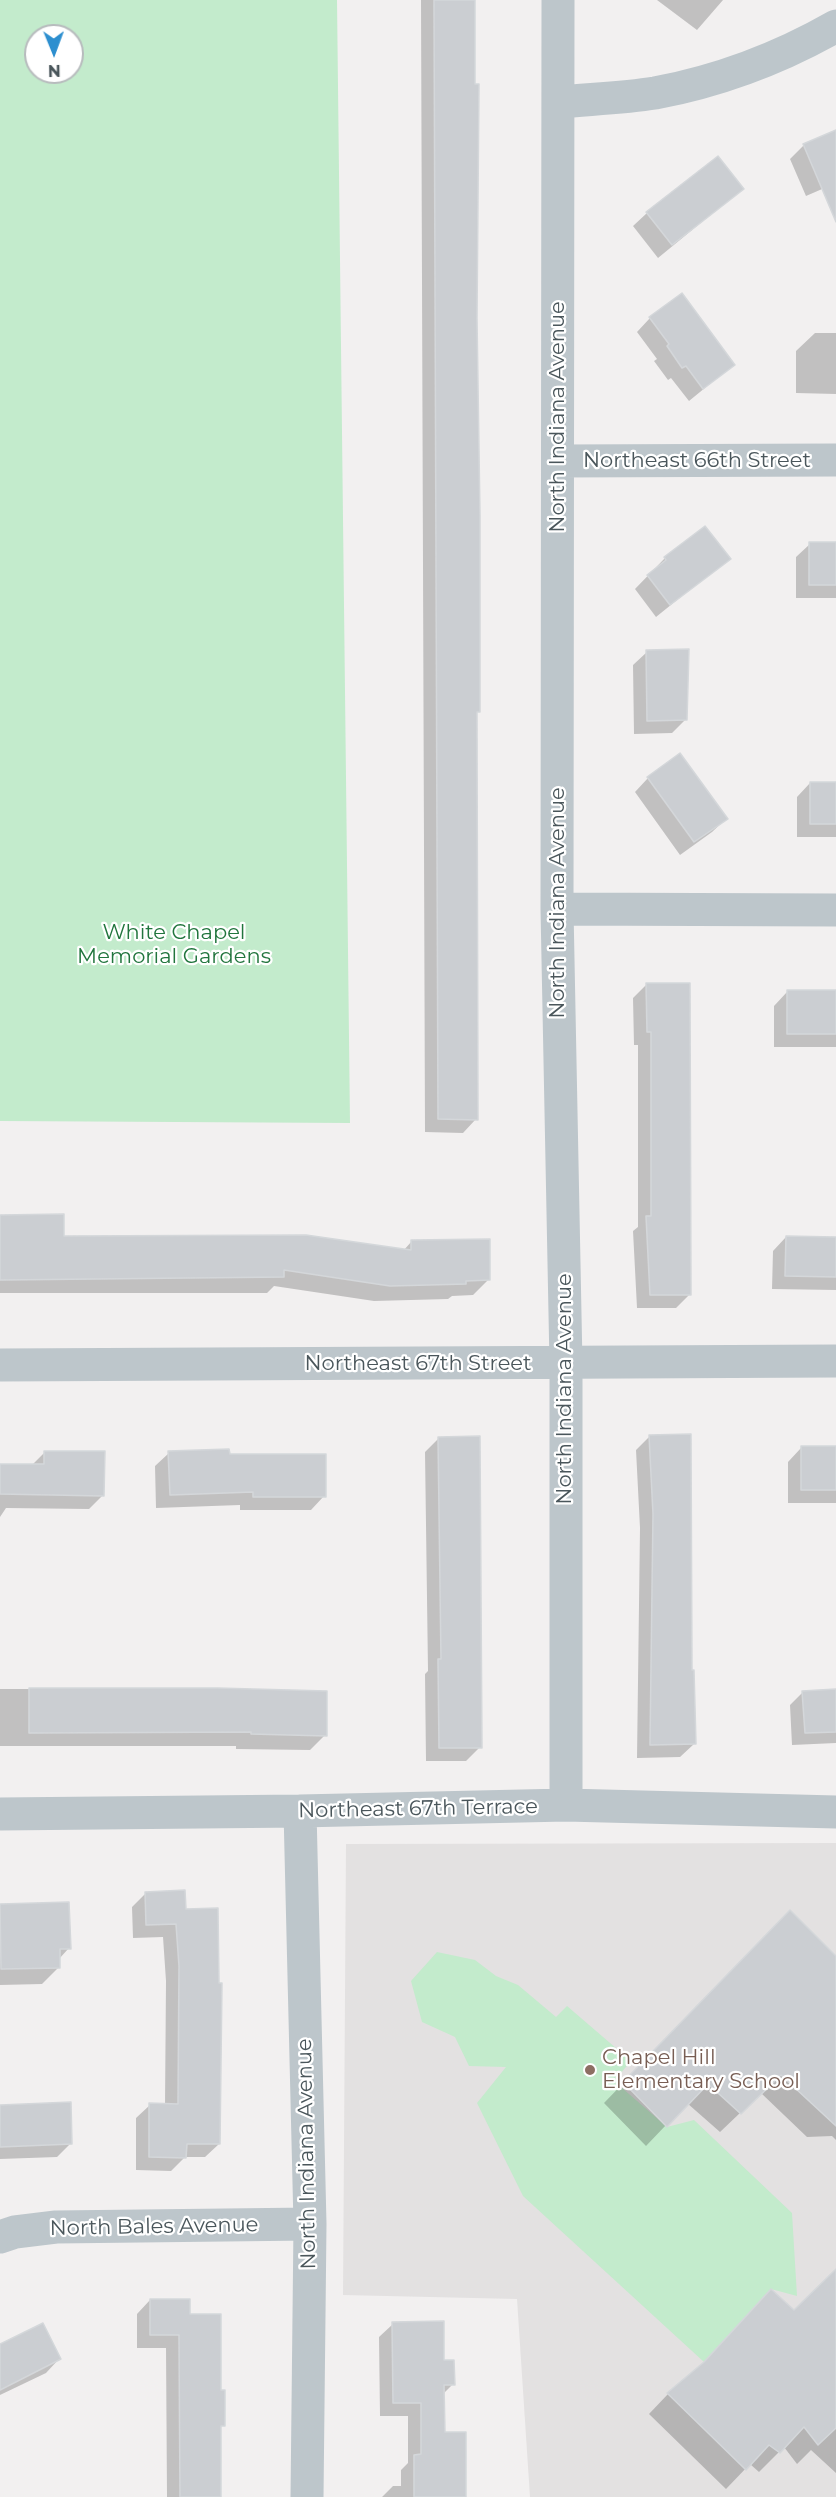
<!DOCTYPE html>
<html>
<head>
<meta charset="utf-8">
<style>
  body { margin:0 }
  #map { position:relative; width:836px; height:2497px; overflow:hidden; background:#f2f0f0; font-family:Montserrat,sans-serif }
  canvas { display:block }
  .north { position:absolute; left:24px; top:24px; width:60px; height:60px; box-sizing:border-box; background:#fff; border:2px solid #b7bbbd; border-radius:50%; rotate:179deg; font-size:16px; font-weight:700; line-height:24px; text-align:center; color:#4a565b }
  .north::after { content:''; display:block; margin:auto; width:21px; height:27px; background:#2d8fcf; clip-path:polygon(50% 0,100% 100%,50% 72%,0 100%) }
</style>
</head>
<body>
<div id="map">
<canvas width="836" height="2497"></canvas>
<div class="north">N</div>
</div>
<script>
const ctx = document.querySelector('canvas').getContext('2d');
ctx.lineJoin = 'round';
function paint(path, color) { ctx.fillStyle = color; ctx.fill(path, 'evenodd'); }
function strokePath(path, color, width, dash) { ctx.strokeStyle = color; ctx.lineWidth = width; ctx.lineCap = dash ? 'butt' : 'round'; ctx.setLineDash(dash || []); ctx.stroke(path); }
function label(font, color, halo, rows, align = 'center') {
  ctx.font = font + ' Montserrat,sans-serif'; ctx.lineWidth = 4.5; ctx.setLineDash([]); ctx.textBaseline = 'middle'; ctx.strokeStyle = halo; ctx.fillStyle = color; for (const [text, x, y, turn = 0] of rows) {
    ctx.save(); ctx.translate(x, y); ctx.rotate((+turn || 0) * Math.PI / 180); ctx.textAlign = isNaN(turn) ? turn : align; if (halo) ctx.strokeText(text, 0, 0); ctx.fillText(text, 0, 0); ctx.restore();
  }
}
paint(new Path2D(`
  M 836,1843 L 836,2497 L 530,2497 L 517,2299 L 343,2295 L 346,1844 Z`), '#e3e1e1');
paint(new Path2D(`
  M 0,0 L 337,0 L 350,1123 L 0,1121 ZM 36,36 L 72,36 L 72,72 L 36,72 Z
  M 437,1952 L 475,1960 L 496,1976 L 518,1985 L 556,2017 L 567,2006 L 631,2061 L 614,2081 L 667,2127 L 694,2120 L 792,2213 L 797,2296 L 771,2289 L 704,2362 L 523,2196 L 477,2103 L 506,2067 L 469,2066 L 455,2037 L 422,2022 L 411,1981 Z`), '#c3ebcc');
paint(new Path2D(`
  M 421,0 L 474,0 L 474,85 L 478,85 L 475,318 L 478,711 L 476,713 L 476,1119 L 463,1133 L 425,1132 Z
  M 657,0 L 723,0 L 697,30 Z
  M 836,131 L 836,183 L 806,196 L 790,159 L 804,145 Z
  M 742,189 L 658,258 L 633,226 L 647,213 Z
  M 650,318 L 733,365 L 689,401 L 671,378 L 668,380 L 654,361 L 657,359 L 637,332 Z
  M 815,333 L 836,333 L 836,394 L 796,393 L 796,351 Z
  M 836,543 L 836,598 L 796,598 L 796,557 L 810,544 Z
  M 665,558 L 729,558 L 656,617 L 635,589 Z
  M 647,652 L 686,719 L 672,733 L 634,734 L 633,665 Z
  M 648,778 L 726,819 L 712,832 L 680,855 L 635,792 Z
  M 810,783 L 836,783 L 836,837 L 797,837 L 797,797 Z
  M 647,984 L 690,1294 L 676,1308 L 637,1308 L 633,1231 L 638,1227 L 638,1045 L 634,1045 L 633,998 Z
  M 787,992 L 836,992 L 836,1047 L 774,1047 L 774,1006 Z
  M 0,1216 L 62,1237 L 403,1251 L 412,1241 L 488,1280 L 473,1295 L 452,1296 L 448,1299 L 374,1301 L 274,1286 L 267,1293 L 0,1293 Z
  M 786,1237 L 836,1238 L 836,1290 L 772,1289 L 773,1251 Z
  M 650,1436 L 690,1671 L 694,1744 L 680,1757 L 637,1758 L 640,1528 L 636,1450 Z
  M 439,1438 L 480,1747 L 466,1761 L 426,1761 L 425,1674 L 428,1671 L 425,1452 Z
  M 801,1448 L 836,1448 L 836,1503 L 788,1503 L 788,1462 Z
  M 45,1452 L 103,1495 L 89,1509 L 6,1508 L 0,1517 L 0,1465 L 32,1465 Z
  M 169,1453 L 228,1455 L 324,1496 L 311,1510 L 240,1510 L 240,1505 L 156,1508 L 155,1466 Z
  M 836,1617 L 836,1743 L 792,1745 L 790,1705 L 803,1692 L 836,1691 Z
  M 0,1689 L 217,1689 L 325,1735 L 310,1750 L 236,1749 L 236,1746 L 0,1746 Z
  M 146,1893 L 185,1910 L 219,2144 L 205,2157 L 185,2157 L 171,2171 L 136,2170 L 136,2118 L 150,2105 L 165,2105 L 166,1981 L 163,1937 L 133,1938 L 132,1907 Z
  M 68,1904 L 69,1948 L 59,1959 L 59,1967 L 42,1984 L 0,1985 L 0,1905 Z
  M 770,1932 L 836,1959 L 836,2140 L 832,2136 L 807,2137 L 761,2093 L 720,2132 L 687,2103 L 646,2146 L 604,2103 Z
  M 0,2107 L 71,2143 L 57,2157 L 0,2159 Z
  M 836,2271 L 836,2473 L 811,2450 L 797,2464 L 784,2447 L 759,2472 L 750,2464 L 726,2489 L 649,2414 L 668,2394 L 794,2312 Z
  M 150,2300 L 188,2315 L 219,2392 L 223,2425 L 219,2429 L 220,2497 L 167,2497 L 166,2348 L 137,2348 L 137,2314 Z
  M 393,2324 L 443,2362 L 453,2384 L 443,2394 L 444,2434 L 465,2497 L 382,2497 L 393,2486 L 401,2486 L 401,2470 L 408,2463 L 408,2416 L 380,2416 L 379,2337 Z
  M 0,2346 L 59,2359 L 46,2373 L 0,2395 Z`), '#0003');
const building = new Path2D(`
  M 434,0 L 475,0 L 475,84 L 479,84 L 477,318 L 480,516 L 480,712 L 477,712 L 478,1120 L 438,1119 Z
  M 836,130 L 836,222 L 803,144 Z
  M 718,156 L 744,189 L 672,245 L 646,212 Z
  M 682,293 L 735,365 L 703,389 L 686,366 L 682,368 L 667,346 L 669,344 L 649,317 Z
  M 705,526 L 731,559 L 670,605 L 647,575 L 666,560 L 664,557 Z
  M 809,542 L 836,542 L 836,585 L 809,585 Z
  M 689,649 L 687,720 L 647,721 L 646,650 Z
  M 680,753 L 728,819 L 694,842 L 647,777 Z
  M 810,782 L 836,782 L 836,824 L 810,824 Z
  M 646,983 L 690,983 L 691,1295 L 650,1295 L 646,1216 L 651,1216 L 651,1032 L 647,1032 Z
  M 787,990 L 836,990 L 836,1034 L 787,1034 Z
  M 64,1214 L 64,1236 L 306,1235 L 411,1250 L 411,1240 L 490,1239 L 490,1280 L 466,1281 L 466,1284 L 390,1286 L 284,1270 L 284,1277 L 0,1280 L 0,1215 Z
  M 786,1236 L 836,1237 L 836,1277 L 785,1276 Z
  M 691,1434 L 692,1670 L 694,1670 L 696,1744 L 650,1745 L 653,1514 L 649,1435 Z
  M 480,1436 L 482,1748 L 439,1748 L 438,1659 L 441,1659 L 438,1437 Z
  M 801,1446 L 836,1446 L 836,1490 L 801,1490 Z
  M 229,1449 L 230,1454 L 326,1454 L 326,1497 L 253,1497 L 253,1492 L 170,1495 L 168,1451 Z
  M 44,1451 L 105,1451 L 104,1496 L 0,1494 L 0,1464 L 44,1464 Z
  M 29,1688 L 217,1688 L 327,1691 L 327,1736 L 251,1734 L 251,1732 L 29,1733 Z
  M 836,1689 L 836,1732 L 805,1733 L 802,1691 Z
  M 185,1890 L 186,1909 L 218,1908 L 219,1983 L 222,1983 L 220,2144 L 187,2144 L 186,2158 L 149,2157 L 149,2103 L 178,2104 L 179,1966 L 176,1924 L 146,1925 L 145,1892 Z
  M 69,1902 L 71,1949 L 60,1949 L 60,1968 L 1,1969 L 0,1904 Z
  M 790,1910 L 836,1956 L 836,2126 L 781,2075 L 741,2114 L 708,2084 L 667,2127 L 623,2082 Z
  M 71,2102 L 72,2144 L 0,2147 L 0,2105 Z
  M 836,2269 L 836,2428 L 818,2445 L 804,2427 L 780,2453 L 769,2445 L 746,2470 L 667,2393 L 704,2362 L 771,2289 L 794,2310 Z
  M 150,2299 L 190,2299 L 190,2314 L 221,2314 L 221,2390 L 225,2390 L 225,2426 L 221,2426 L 221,2497 L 180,2497 L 179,2335 L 150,2335 Z
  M 444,2321 L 444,2360 L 454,2360 L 455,2385 L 444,2385 L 445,2432 L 466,2432 L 466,2497 L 414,2497 L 414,2455 L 421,2454 L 421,2403 L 393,2403 L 392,2322 Z
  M 43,2323 L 61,2359 L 0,2390 L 0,2344 Z`);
paint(building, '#cbced2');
strokePath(building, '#d4d7da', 1.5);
strokePath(new Path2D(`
  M 558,0 L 557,909 L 566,1364 L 566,1805
  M 559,102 C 591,99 624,98 655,93 C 719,81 780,58 836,26
  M 558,461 L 836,460
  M 557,909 L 836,910
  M 0,1365 L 836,1361
  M 300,1811 L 310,2224 L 307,2497
  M 0,1814 L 300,1811 L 566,1805 L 836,1812
  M 0,2237 L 15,2232 L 56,2227 L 310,2224`), '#bdc6cb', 33);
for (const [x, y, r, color] of [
  [590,2070,6,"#8d6e63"]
]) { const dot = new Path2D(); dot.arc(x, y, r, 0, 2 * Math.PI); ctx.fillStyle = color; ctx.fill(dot); strokePath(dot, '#fff', 2); }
label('21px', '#4a565b', '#fff', [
  ["North Indiana Avenue",558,417,-90],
  ["Northeast 66th Street",697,461],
  ["North Indiana Avenue",558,903,-90],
  ["Northeast 67th Street",418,1364],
  ["North Indiana Avenue",565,1389,-90],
  ["Northeast 67th Terrace",418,1809,-1],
  ["North Indiana Avenue",307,2154,-91],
  ["North Bales Avenue",154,2227,-1]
]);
label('21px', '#21753d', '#fff', [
  ["White Chapel",174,933],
  ["Memorial Gardens",174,957]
]);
label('21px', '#785e54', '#fff', [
  ["Chapel Hill",602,2058],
  ["Elementary School",602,2082]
], 'left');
</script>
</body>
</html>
